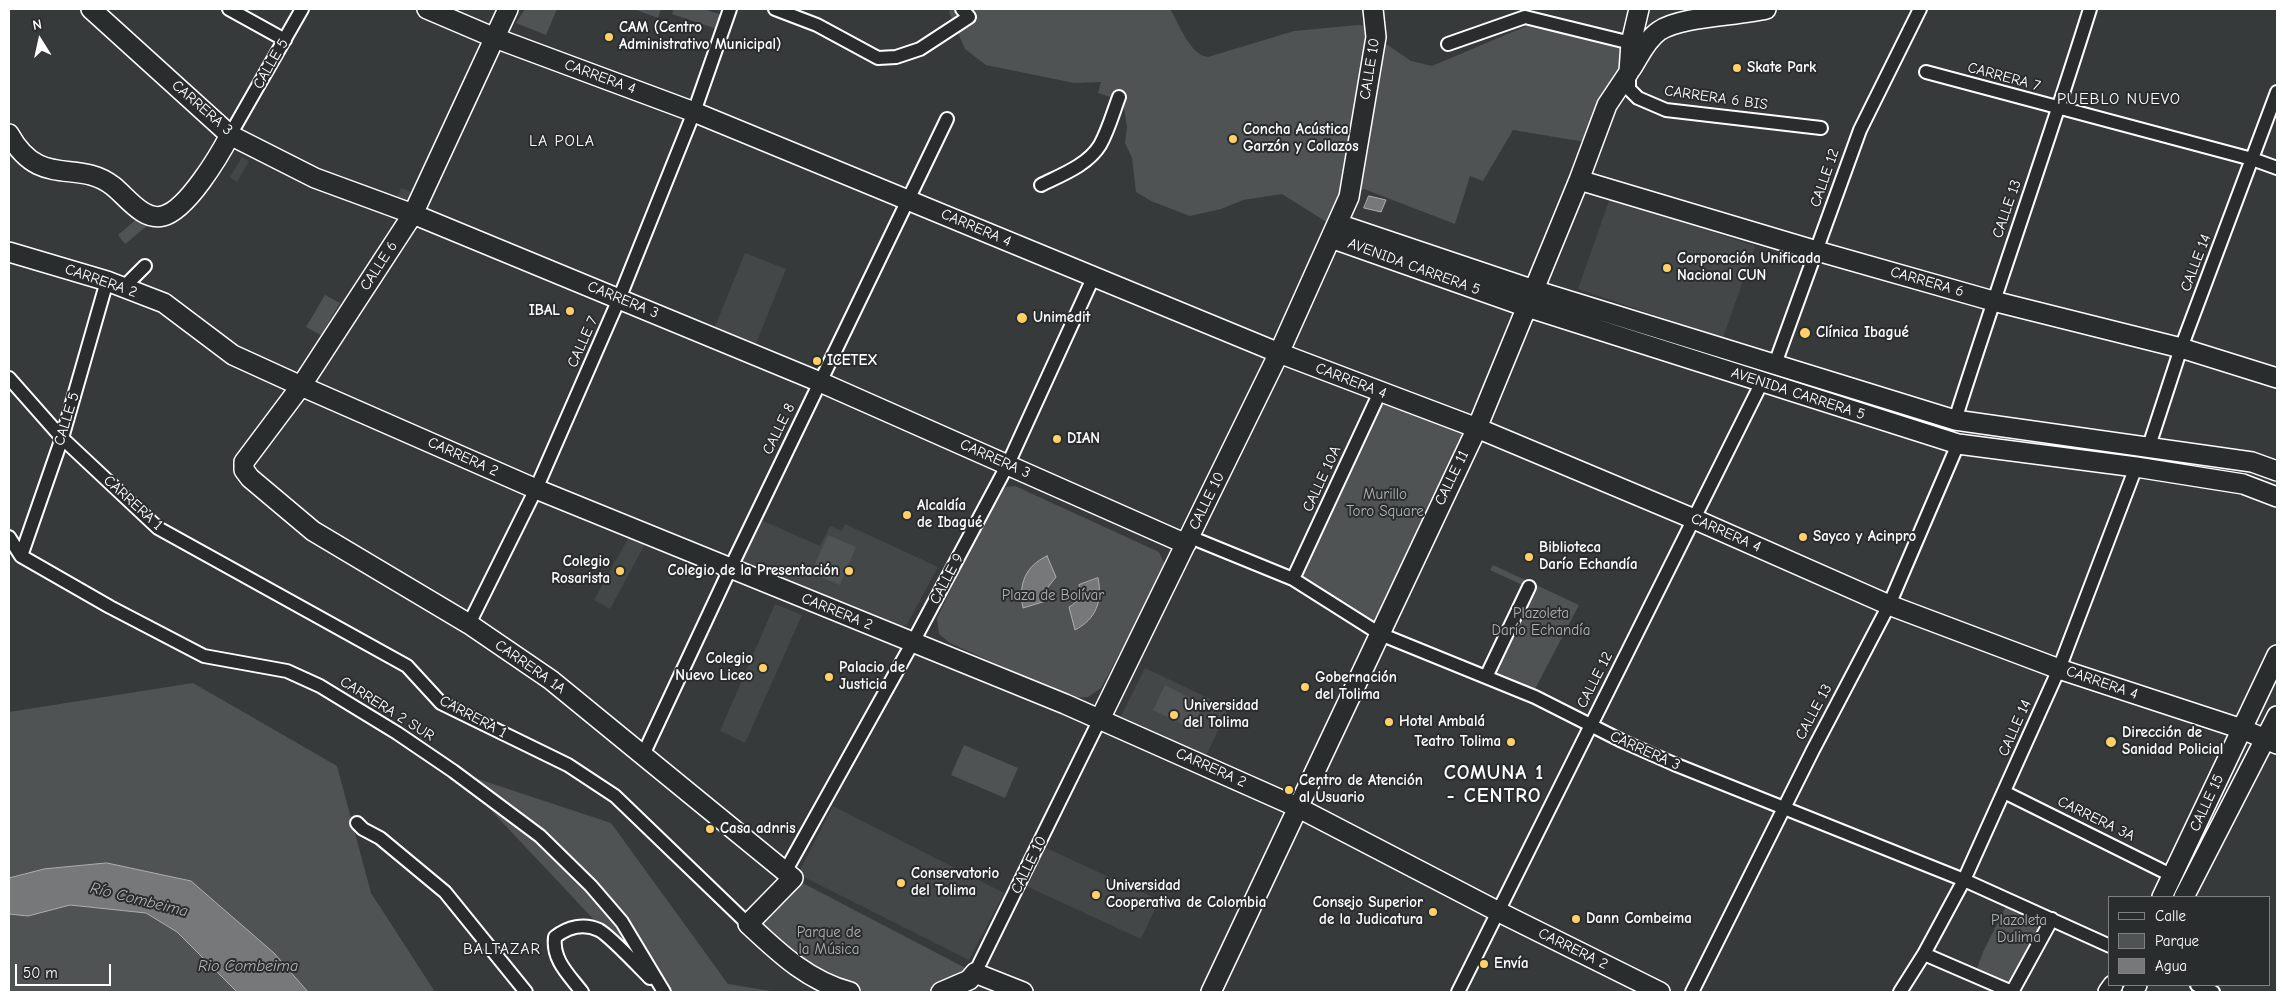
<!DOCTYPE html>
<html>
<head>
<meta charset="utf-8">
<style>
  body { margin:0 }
  #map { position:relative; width:2286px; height:1001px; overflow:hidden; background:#373a3b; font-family:"Comic Neue",sans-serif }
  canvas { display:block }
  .frame { position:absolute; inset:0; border:10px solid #fff; pointer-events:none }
  .legend { position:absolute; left:2108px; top:896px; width:162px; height:90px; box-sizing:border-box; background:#2a2d2e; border:1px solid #7f8182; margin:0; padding:6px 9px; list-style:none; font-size:15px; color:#fff }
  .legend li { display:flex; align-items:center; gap:10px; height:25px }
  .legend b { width:25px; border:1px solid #7f8182 }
  .north { position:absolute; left:15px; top:15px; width:50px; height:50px; -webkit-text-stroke:4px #2a2d2e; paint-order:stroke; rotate:350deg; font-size:14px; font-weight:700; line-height:20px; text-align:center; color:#fff }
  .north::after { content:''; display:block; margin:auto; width:18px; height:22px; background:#fff; clip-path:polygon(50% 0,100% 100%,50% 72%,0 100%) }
  .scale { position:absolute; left:15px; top:964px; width:96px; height:22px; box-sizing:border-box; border:2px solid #fff; border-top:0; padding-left:6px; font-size:15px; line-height:18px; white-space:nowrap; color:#fff; -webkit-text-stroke:4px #2a2d2e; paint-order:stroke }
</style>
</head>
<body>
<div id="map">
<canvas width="2286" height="1001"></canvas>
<div class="frame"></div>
<ul class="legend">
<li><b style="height:6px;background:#2a2d2e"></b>Calle</li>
<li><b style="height:14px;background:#505354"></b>Parque</li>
<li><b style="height:14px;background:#767879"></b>Agua</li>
</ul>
<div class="north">N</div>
<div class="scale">50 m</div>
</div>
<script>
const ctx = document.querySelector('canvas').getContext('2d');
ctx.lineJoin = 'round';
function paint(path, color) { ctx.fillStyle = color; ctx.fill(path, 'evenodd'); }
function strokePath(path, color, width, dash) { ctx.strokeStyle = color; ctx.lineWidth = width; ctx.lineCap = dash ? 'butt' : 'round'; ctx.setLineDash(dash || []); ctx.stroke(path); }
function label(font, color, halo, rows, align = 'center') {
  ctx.font = font + ' "Comic Neue",sans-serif'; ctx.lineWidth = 4; ctx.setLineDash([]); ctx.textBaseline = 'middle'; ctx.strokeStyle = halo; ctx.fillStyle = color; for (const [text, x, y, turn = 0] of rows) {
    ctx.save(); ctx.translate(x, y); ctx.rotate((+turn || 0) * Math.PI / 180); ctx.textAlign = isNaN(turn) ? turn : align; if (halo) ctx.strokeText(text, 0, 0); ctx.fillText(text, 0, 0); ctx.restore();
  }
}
paint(new Path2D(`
  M 242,157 L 249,161 L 237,182 L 230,177 Z
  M 401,188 L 417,194 L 410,208 L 395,202 Z
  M 1610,198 L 1755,246 L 1723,338 L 1578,289 Z
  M 745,253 L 786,269 L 755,346 L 714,329 Z
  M 761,520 L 820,546 L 830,526 L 842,531 L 845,524 L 938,567 L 907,624 L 902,627 L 896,626 L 742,562 Z
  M 630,535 L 646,542 L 610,609 L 594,600 Z
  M 775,604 L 802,615 L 745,743 L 720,731 Z
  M 1145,668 L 1229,708 L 1203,762 L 1118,722 Z
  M 833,806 L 1004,893 L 969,960 L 798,874 Z
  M 1044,847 L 1159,900 L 1141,939 L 1026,886 Z`), '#444748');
paint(new Path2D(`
  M 525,9 L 557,9 L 546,35 L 516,23 Z
  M 634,9 L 661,9 L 658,18 Z
  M 674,9 L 703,9 L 722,15 L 717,29 L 672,14 Z
  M 951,9 L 1170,9 C 1179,24 1190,55 1208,57 L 1294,31 L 1358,25 L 1367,26 L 1376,37 L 1411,61 L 1432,66 L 1536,22 L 1631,43 L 1607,105 L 1585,142 L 1513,130 L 1483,181 L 1470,176 L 1455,224 L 1364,189 L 1349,197 L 1328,223 L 1282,194 L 1243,200 L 1221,209 L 1190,216 L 1151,201 L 1136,192 L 1132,158 L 1125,143 L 1127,127 L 1123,101 L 1098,93 L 1101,82 L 1074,83 L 986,65 L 965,49 L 949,12 Z
  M 139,217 L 147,226 L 125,244 L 118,235 Z
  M 325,295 L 340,303 L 321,335 L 306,327 Z
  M 1380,392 L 1477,428 L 1380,634 L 1293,579 Z
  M 1015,486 L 1159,552 L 1164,563 L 1161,575 L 1101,688 L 1088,697 L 1072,698 L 950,643 L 939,634 L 937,618 L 995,498 L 1006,487 Z
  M 828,535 L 856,547 L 840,585 L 811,573 Z
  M 1493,565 L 1579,605 L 1535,689 L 1535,697 L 1486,677 L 1529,588 L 1490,570 Z
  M 193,683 L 337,766 L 371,893 L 435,992 L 9,992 L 9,712 Z
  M 1165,685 L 1204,705 L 1192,729 L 1153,710 Z
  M 964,745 L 1018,768 L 1005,798 L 951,775 Z
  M 454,771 L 611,823 L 728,984 L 777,992 L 662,992 Z
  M 793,878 L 975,973 L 941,992 L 850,992 L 748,924 Z
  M 2009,900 L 2049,918 L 2011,990 L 1975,974 L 1983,952 Z`), '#505354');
const water = new Path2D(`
  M 1369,196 L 1386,200 L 1381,212 L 1364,208 Z
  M 1047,556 L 1056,577 L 1048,587 L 1049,600 L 1023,608 C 1018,585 1025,566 1047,556 Z
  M 1098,578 C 1103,601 1096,619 1075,630 L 1069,607 C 1078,602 1082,595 1079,585 Z
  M 107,863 L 191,881 L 274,953 L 308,992 L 237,992 L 177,932 L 146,913 L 70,905 L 28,916 L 9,914 L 9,878 L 44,869 Z`);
paint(water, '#767879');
strokePath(water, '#adaeaf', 1);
const street = new Path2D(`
  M 229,9 L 285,40
  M 775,9 L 817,25 L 878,58 L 896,57 L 920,49 L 969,17 L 962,9
  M 1448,44 L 1525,17 L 1631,43 L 1637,42
  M 1629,72 L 1629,89 L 1638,98 L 1666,110 L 1821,128
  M 1926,72 L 2252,159 L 2277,168
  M 230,135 L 302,9
  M 1041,185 C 1061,175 1088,165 1100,145 C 1108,131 1113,113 1119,97
  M 124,287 L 145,266
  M 1775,364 L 1860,130 L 1920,9
  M 9,378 L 62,438 L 158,528 L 407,666 L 441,703 L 568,765 L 615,796 L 748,924
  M 1955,420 C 1999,282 2047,147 2090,9
  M 2149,446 L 2181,348 L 2277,92
  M 9,537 L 21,556 L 110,607 L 204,656 L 287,671 L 320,686 L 397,733 L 453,771 L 540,836 L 591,886 L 622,922 L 664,992
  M 1190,537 L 1293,579 L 1380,634 L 1535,697 L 1622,741 L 1674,764 L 1964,880 L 2110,946
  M 21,556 L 62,438 L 107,281
  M 1293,579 L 1380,392
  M 469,624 L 536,489 L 619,299 L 694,112 L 730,9
  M 1486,677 L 1529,587
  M 643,755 L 730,569 L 947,119
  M 2004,792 L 2173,876
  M 357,823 L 363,829 L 380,838 L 445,892 L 526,992
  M 785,872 L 913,642 L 1008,464 L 1093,278
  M 1924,954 L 2012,992 L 2052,919
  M 975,973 L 1100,719
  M 2197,985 L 2213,992
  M 582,992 C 569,975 552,960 555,937 C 568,927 584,923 599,930 C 609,935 640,968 650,978
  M 1458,992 L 1762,382
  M 1692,992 L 1813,750 L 1889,605 L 1958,444
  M 1900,992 L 1924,954 L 1964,880 L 2059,669 L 2136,467`);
const secondary = new Path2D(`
  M 91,9 L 230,135 L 315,178 L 413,214 L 820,382 L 1186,544
  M 427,9 L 495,38 L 694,112 L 1279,353 L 1477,428 L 1694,519 L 1889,605 L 2059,669 L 2242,729 L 2277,744
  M 508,9 L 413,214 L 301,386 L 244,462 L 244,470 L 250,478 L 313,531 L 469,624 L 551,680 L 793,878 L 748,924 C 779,953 808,981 850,992
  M 1631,69 C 1639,57 1646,40 1659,31 C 1681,16 1738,16 1766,9
  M 9,134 C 40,190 77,158 113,186 C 127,197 143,221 163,216 C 187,210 219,156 230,135
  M 1579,180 L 1817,251 L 1993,301 L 2181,348 L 2277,378
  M 1338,224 L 1534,290 L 1955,420 L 2252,462 L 2277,471
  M 1331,238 L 1527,307 L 1958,444 L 2136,467 L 2243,484 L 2277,497
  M 9,252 L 107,281 L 164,303 L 233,355 L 301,386 L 536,489 L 1065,704 L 1297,807 L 1497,911 L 1660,992
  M 1100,719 L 1279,353 L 1349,197 L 1376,37 L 1373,9
  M 2162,897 L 2277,655
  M 2184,897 L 2277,716
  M 941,992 L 969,980 L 975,973 L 1023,992
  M 1211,992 L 1477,428 L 1579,180 L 1607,105 L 1629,72 L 1631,43 L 1639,9
  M 2108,992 L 2113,985
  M 2132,992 L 2137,985`);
strokePath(street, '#fff', 16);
strokePath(secondary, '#fff', 22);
strokePath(street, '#2a2d2e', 12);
strokePath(secondary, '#2a2d2e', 19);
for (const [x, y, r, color] of [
  [609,37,5,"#ffd166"],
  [1737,68,5,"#ffd166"],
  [1233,139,5,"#ffd166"],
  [1667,268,5,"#ffd166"],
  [570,311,5,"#ffd166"],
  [1022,318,6,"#ffd166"],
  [1805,333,6,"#ffd166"],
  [817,361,5,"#ffd166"],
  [1057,439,5,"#ffd166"],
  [907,515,5,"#ffd166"],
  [1803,537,5,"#ffd166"],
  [1529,557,5,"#ffd166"],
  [620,571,5,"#ffd166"],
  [849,571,5,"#ffd166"],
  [763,668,5,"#ffd166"],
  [829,677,5,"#ffd166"],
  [1305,687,5,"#ffd166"],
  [1174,715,5,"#ffd166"],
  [1389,722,5,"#ffd166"],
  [1511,742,5,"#ffd166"],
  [2111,742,6,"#ffd166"],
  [1289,790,5,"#ffd166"],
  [710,829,5,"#ffd166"],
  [901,883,5,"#ffd166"],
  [1096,895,5,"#ffd166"],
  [1433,912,5,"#ffd166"],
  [1576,919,5,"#ffd166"],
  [1484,964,5,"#ffd166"]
]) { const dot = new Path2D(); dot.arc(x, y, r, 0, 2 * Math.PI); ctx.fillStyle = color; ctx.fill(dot); strokePath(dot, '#2a2d2e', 2); }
label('bold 15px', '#fff', '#2a2d2e', [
  ["CAM (Centro",619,28],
  ["Administrativo Municipal)",619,45],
  ["Skate Park",1747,68],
  ["Concha Acústica",1243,130],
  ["Garzón y Collazos",1243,147],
  ["Corporación Unificada",1677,259],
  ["Nacional CUN",1677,276],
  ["IBAL",560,311,"right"],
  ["Unimedit",1033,318],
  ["Clínica Ibagué",1816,333],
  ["ICETEX",827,361],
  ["DIAN",1067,439],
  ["Alcaldía",917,506],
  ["de Ibagué",917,523],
  ["Sayco y Acinpro",1813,537],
  ["Biblioteca",1539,548],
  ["Darío Echandía",1539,565],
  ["Colegio",610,562,"right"],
  ["Rosarista",610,579,"right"],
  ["Colegio de la Presentación",839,571,"right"],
  ["Colegio",753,659,"right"],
  ["Nuevo Liceo",753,676,"right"],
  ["Palacio de",839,668],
  ["Justicia",839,685],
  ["Gobernación",1315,678],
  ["del Tolima",1315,695],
  ["Universidad",1184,706],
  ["del Tolima",1184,723],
  ["Hotel Ambalá",1399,722],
  ["Dirección de",2122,733],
  ["Sanidad Policial",2122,750],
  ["Teatro Tolima",1501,742,"right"],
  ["Centro de Atención",1299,781],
  ["al Usuario",1299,798],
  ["Casa adnris",720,829],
  ["Conservatorio",911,874],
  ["del Tolima",911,891],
  ["Universidad",1106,886],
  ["Cooperativa de Colombia",1106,903],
  ["Consejo Superior",1423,903,"right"],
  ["de la Judicatura",1423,920,"right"],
  ["Dann Combeima",1586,919],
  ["Envía",1494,964]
], 'left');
label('15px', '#fff', '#2a2d2e', [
  ["CALLE 5",271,64,-60],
  ["CALLE 10",1370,69,-81],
  ["CARRERA 4",600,77,20],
  ["CARRERA 7",2004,77,15],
  ["CARRERA 6 BIS",1716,98,8],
  ["CARRERA 3",202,108,41],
  ["CALLE 12",1825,178,-71],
  ["CALLE 13",2007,209,-71],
  ["CARRERA 4",976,228,23],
  ["CALLE 14",2196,263,-69],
  ["CALLE 6",379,266,-57],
  ["AVENIDA CARRERA 5",1414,267,20],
  ["CARRERA 2",101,281,19],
  ["CARRERA 6",1927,282,16],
  ["CARRERA 3",623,300,22],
  ["CALLE 7",583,342,-66],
  ["CARRERA 4",1351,381,21],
  ["AVENIDA CARRERA 5",1798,394,18],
  ["CALLE 5",67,419,-73],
  ["CALLE 8",779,429,-64],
  ["CARRERA 2",463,457,24],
  ["CARRERA 3",995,459,24],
  ["CALLE 11",1452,478,-64],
  ["CALLE 10A",1322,479,-65],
  ["CALLE 10",1207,501,-64],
  ["CARRERA 1",133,503,42],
  ["CARRERA 4",1726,533,24],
  ["CALLE 9",947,579,-62],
  ["CARRERA 2",837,612,22],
  ["CARRERA 1A",530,667,35],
  ["CALLE 12",1595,680,-63],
  ["CARRERA 4",2102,683,19],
  ["CARRERA 2 SUR",387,709,32],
  ["CALLE 13",1814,712,-62],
  ["CARRERA 1",473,717,28],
  ["CALLE 14",2015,728,-66],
  ["CARRERA 3",1645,751,24],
  ["CARRERA 2",1211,768,24],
  ["CALLE 15",2207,803,-65],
  ["CARRERA 3A",2096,819,26],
  ["CALLE 10",1029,865,-64],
  ["CARRERA 2",1573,949,26]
]);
label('15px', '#b0b2b2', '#2a2d2e', [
  ["Murillo",1385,495],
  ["Toro Square",1385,512],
  ["Plaza de Bolívar",1053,596],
  ["Plazoleta",1541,614],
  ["Darío Echandía",1541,631],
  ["Plazoleta",2019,921],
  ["Dulima",2019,938],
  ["Parque de",829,933],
  ["la Música",829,950]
]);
ctx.letterSpacing = '1px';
label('16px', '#fff', '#2a2d2e', [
  ["PUEBLO NUEVO",2119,99],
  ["LA POLA",562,141],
  ["BALTAZAR",502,949]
]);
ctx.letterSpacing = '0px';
label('italic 16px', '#b4b5b5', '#2a2d2e', [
  ["Río Combeima",139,900,14],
  ["Rio Combeima",248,966]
]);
ctx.letterSpacing = '1px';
label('bold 20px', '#fff', '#2a2d2e', [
  ["COMUNA 1",1494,773],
  ["- CENTRO",1494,796]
]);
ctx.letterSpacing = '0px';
</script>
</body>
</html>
